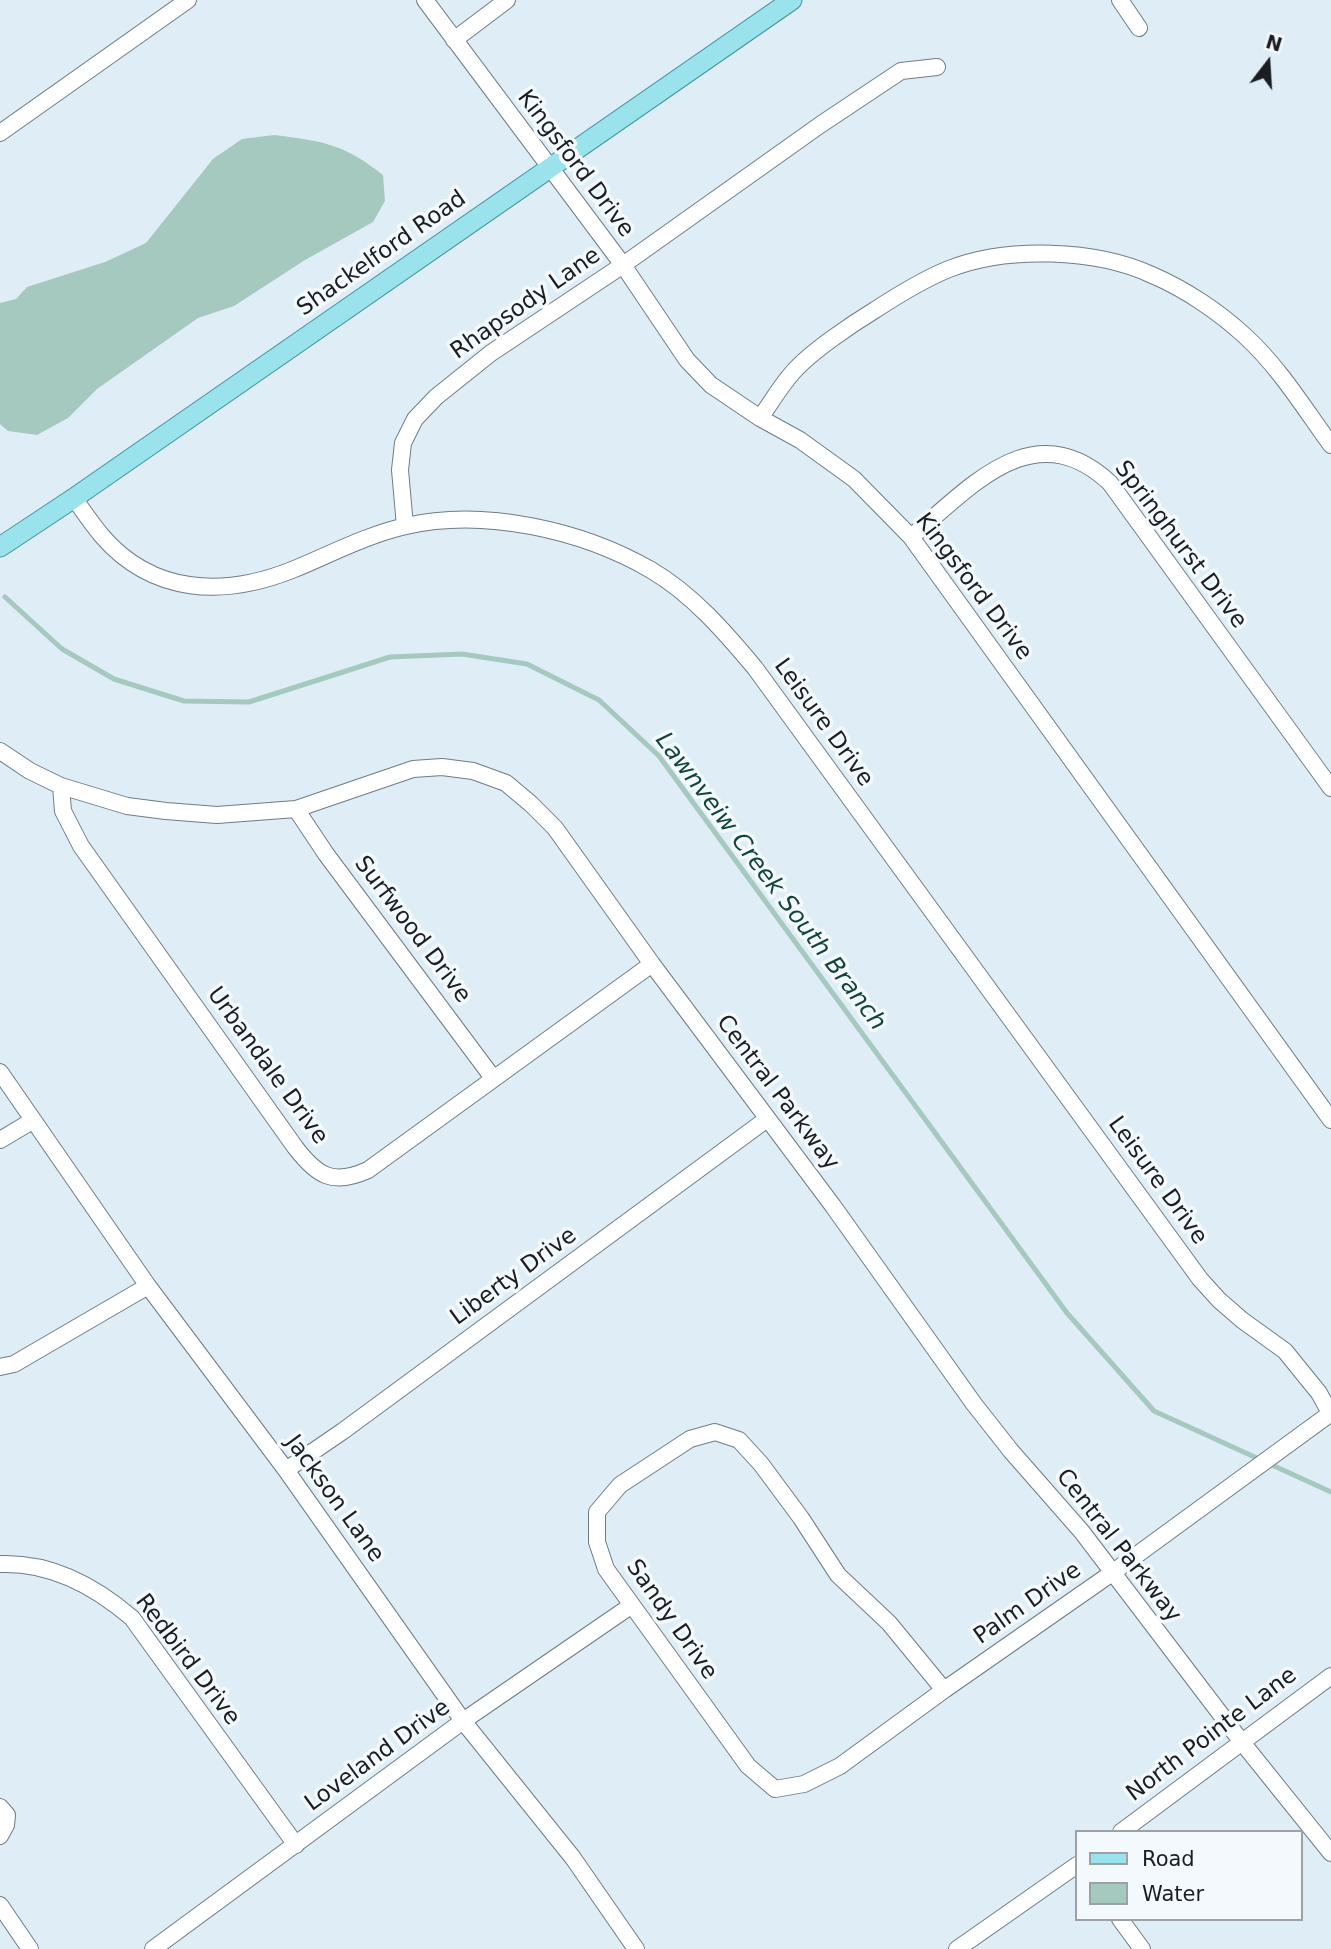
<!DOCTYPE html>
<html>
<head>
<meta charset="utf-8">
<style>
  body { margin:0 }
  #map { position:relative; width:1331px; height:1949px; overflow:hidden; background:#dfedf7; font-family:"DejaVu Sans",sans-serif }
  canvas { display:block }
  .legend { position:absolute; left:1075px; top:1830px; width:228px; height:91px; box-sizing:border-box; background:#f3f9fd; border:2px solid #9ca1a5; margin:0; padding:9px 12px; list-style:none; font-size:21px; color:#1a1e22 }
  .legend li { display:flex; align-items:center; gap:14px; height:35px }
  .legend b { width:35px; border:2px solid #9ca1a5 }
  .north { position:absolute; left:1233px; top:28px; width:70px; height:70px; -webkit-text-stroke:5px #f3f9fd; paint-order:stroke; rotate:17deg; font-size:19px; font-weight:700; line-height:28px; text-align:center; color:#1a1e22 }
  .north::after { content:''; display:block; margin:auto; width:24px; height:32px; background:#1a1e22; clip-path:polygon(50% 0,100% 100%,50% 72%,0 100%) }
</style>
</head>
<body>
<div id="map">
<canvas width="1331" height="1949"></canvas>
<ul class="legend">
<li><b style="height:9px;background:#9ae3ed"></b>Road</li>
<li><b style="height:19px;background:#a5c9be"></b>Water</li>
</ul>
<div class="north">N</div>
</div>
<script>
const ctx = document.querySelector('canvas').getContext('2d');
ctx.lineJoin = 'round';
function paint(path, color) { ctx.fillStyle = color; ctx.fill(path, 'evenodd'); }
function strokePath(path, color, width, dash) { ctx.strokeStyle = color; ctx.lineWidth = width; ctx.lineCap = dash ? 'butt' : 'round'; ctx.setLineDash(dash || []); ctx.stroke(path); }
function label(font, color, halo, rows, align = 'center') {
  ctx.font = font + ' "DejaVu Sans",sans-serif'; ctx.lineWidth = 7; ctx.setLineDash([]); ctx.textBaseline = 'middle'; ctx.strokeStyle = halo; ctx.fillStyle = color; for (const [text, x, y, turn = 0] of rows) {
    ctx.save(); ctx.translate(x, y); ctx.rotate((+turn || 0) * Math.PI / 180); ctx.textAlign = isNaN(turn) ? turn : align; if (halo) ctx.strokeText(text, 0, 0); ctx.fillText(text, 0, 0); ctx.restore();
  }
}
paint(new Path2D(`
  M 274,135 C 323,141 344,144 383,175 L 385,201 L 373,222 L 305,260 L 234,306 L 198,318 L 97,389 L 68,418 L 37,435 L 8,431 L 0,424 L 0,303 L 16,299 L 27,287 L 105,262 L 146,243 L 213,159 L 242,139 Z`), '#a5c9be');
strokePath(new Path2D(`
  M 5,597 L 62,649 L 114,679 L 184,701 L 249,702 L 390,657 L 462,654 L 527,664 L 599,700 L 659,756 L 1067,1313 L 1154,1411 L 1331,1492`), '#a5c9be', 5);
const minor = new Path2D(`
  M 425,0 L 623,265 L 687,360 L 711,385 L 760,418 L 800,440 L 854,479 L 911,537 L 1331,1120
  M 1120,0 L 1139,28
  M 454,40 L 507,0
  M 0,133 L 188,0
  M 760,418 C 771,403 781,385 794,371 C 812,351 852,324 875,310 C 898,295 924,279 949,269 C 1007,246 1096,249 1152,275 C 1185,289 1219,312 1245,336 C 1279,367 1304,408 1331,445
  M 74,498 C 83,511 92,524 102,536 C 153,595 224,597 292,570 C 329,555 366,535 406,526 C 484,508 582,530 651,570 C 692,594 725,632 755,668 L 1200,1279 L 1219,1300 L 1242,1320 L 1285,1351 L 1319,1393 L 1330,1413
  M 405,526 L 400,470 L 403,443 L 415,419 L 436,397 L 491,353 L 623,265 L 820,125 L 901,71 L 937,67
  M 911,537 C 971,487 1034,412 1110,483 L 1331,788
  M 0,751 L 30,771 L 61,786 L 127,806 L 166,811 L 217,815 L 296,809 L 413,769 L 442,767 L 473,771 L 506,783 L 531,804 L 555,828 L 652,964 L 833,1206 L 974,1404 L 1011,1451 L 1082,1532 L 1241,1741 L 1331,1853
  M 61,786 L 63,811 L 81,846 L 295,1147 C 317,1176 333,1186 368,1170 L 652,964
  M 296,809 L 326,854 L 493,1078
  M 0,1072 L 148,1286 L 286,1470 L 463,1721 L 573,1858 L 636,1949
  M 0,1140 L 32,1121
  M 0,1367 L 14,1364 L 148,1286
  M 286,1470 L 343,1431 L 767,1119
  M 0,1564 C 50,1562 95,1586 132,1618 L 296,1845
  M 944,1690 L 889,1623 L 838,1575 L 801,1518 L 761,1464 L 739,1440 L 715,1432 L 690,1439 L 620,1485 L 597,1512 L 597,1542 L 606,1569 L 748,1766 L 775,1789 L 804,1784 L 840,1766 L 944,1690 L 1112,1573 L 1331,1413
  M 0,1807 L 7,1815 L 6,1825 L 0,1836
  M 1121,1832 L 1331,1676
  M 0,1905 L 30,1949
  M 1120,1919 L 1142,1949
  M 153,1949 L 463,1721 L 632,1605
  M 957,1949 L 1077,1865`);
const major = new Path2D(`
  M 0,547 L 74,498 L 792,0`);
strokePath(minor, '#707c85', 18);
strokePath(major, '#41929e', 21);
strokePath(minor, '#fff', 16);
strokePath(major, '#9ae3ed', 19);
label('23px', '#1a1e22', '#f3f9fd', [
  ["Kingsford Drive",575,164,53],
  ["Shackelford Road",382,254,-35],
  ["Rhapsody Lane",526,304,-35],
  ["Springhurst Drive",1180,545,53],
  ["Kingsford Drive",973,587,53],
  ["Leisure Drive",823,723,54],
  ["Surfwood Drive",412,930,53],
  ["Urbandale Drive",267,1066,54],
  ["Central Parkway",777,1093,53],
  ["Leisure Drive",1157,1181,54],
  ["Liberty Drive",514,1277,-36],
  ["Jackson Lane",334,1499,54],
  ["Central Parkway",1118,1546,52],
  ["Palm Drive",1028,1604,-35],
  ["Sandy Drive",671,1620,55],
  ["Redbird Drive",187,1660,53],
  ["North Pointe Lane",1212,1735,-37],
  ["Loveland Drive",378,1756,-36]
]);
label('italic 24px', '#12453a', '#f3f9fd', [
  ["Lawnveiw Creek South Branch",770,882,53]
]);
</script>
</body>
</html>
